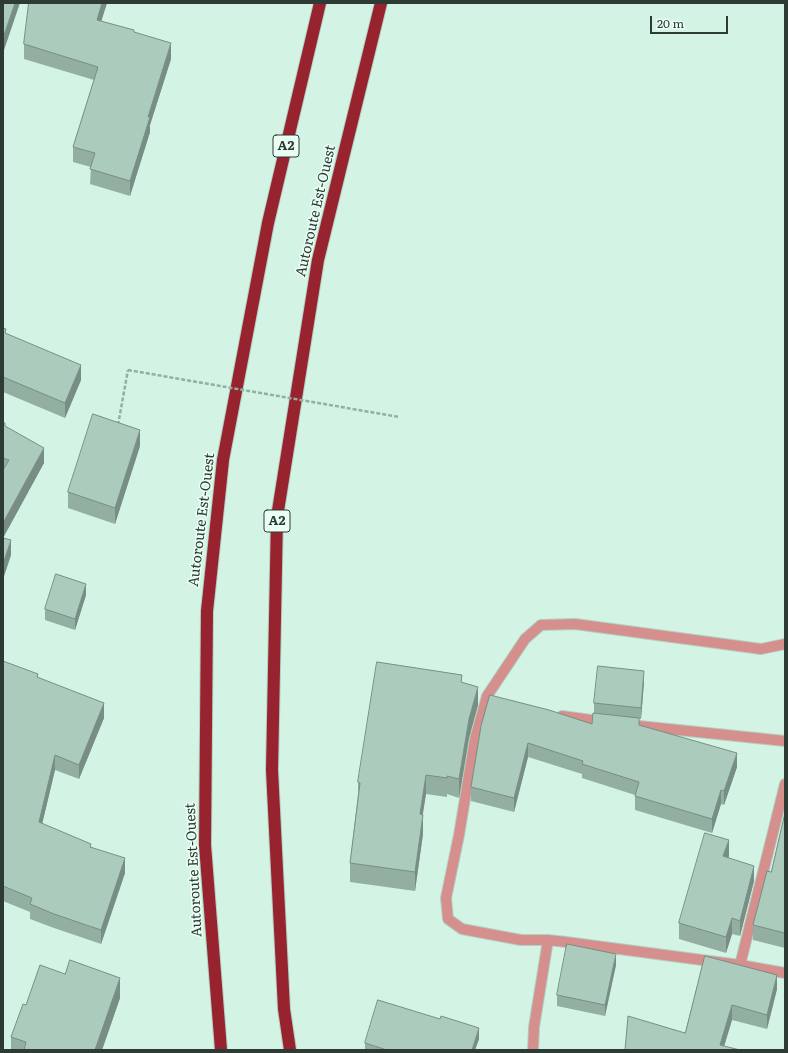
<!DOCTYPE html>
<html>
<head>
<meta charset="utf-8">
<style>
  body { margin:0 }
  #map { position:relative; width:788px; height:1053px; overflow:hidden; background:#d3f4e5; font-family:Literata,serif }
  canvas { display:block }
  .frame { position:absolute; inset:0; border:4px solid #2d3b34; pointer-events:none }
  .scale { position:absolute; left:650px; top:16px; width:78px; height:18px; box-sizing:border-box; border:2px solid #2d3b34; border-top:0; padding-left:5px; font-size:12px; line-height:14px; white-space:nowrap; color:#2d3b34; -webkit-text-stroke:3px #eafef4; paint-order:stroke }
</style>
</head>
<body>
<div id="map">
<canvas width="788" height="1053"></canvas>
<div class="frame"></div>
<div class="scale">20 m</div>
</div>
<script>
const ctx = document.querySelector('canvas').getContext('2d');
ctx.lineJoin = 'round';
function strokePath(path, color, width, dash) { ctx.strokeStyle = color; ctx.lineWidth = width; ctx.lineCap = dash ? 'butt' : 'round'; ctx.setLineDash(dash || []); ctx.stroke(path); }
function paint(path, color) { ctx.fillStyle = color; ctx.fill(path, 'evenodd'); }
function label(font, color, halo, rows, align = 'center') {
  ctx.font = font + ' Literata,serif'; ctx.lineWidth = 3; ctx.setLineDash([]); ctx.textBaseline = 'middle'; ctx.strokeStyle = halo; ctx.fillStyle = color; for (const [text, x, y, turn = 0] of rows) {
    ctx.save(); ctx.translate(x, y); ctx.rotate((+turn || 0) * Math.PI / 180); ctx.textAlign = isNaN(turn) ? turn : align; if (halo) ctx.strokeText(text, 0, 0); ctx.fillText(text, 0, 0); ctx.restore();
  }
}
const minor = new Path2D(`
  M 785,644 L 761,649 L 575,624 L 541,625 L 525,639 L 487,696 L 475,739 L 459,835 L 446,898 L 448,919 L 462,929 L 521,940 L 548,940 L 566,942 L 740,965 L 785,973
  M 562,716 L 606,722
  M 630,725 L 785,741
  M 740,965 L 785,784
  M 533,1050 L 534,1027 L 548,940`);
const highway = new Path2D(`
  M 221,1050 L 205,845 L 207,611 L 223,460 L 268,223 L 320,3
  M 290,1050 L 284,1009 L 272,770 L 277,517 L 318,260 L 381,3`);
strokePath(minor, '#b2cfc2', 12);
strokePath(highway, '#b2cfc2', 14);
strokePath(new Path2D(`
  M 118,425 L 128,370`), '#94aea2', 2.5, [4, 2]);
strokePath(minor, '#d58f8d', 10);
strokePath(highway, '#97232e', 12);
strokePath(new Path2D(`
  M 128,370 L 399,417`), '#94aea2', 2.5, [4, 2]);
paint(new Path2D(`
  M 29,3 L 107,3 L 101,21 L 134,32 L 171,59 L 150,125 L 150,132 L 130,196 L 90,184 L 91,167 L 73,162 L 73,147 L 94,80 L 24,59 L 24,44 Z
  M 3,328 L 6,334 L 81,380 L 65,418 L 3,392 Z
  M 3,423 L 5,426 L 44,463 L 3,538 L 11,555 L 3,579 Z
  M 140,446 L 115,524 L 68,508 L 68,492 Z
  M 86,595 L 75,630 L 45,620 L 45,609 Z
  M 3,661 L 38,677 L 104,718 L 79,779 L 55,770 L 42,824 L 91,847 L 125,873 L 101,944 L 54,928 L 30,919 L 30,912 L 3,901 Z
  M 644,682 L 641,719 L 639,719 L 639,725 L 737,767 L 724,805 L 721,804 L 712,833 L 635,810 L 635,795 L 582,778 L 582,774 L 528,757 L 514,812 L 471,801 L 471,787 L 481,726 L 592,724 L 594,713 L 594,703 Z
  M 462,683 L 478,705 L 469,738 L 459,798 L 447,794 L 447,797 L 426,794 L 422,815 L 423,834 L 415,891 L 350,882 L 350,863 L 358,795 L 358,782 Z
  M 785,813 L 785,948 L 753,940 L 753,925 L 771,872 Z
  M 729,856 L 728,858 L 754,881 L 740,936 L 732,934 L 726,953 L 679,939 L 679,923 Z
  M 705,956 L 777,989 L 767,1029 L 732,1020 L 724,1046 L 625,1050 L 685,1033 Z
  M 616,965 L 605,1016 L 557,1006 L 557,995 Z
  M 120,998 L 102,1050 L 11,1050 L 11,1037 L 26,1005 Z
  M 479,1039 L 475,1050 L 365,1050 L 365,1043 Z`), '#93afa2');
paint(new Path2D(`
  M 15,3 L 20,3 L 3,53 L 3,38 Z
  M 102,3 L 107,3 L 97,35 L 97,20 Z
  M 171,43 L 171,59 L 150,125 L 150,132 L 130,196 L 130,181 L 148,117 Z
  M 81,365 L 81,380 L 65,418 L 65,403 Z
  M 140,430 L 140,446 L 115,524 L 115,508 Z
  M 44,448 L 44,463 L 3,538 L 3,523 Z
  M 11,540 L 11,555 L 3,579 L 3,564 Z
  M 86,584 L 86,595 L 75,630 L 75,619 Z
  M 644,671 L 644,682 L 641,719 L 641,708 Z
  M 478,687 L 478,705 L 469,738 L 459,798 L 459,779 L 469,719 Z
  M 104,703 L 104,718 L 79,779 L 79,765 Z
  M 528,743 L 528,757 L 514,812 L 514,798 Z
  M 737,753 L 737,767 L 724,805 L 724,791 Z
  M 55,755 L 55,770 L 39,837 L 39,822 Z
  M 426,775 L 426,794 L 420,833 L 420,814 Z
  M 721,790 L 721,804 L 712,833 L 712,819 Z
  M 423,815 L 423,834 L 415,891 L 415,872 Z
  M 729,840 L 729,856 L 723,872 L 723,856 Z
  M 125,858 L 125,873 L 101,944 L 101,930 Z
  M 754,866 L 754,881 L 740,936 L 740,921 Z
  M 732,918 L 732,934 L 726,953 L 726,937 Z
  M 616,954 L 616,965 L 605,1016 L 605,1005 Z
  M 777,975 L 777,989 L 767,1029 L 767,1015 Z
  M 120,978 L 120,998 L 102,1050 L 95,1050 Z
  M 732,1005 L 732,1020 L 723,1050 L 720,1045 Z
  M 479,1028 L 479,1039 L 475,1050 L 472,1050 Z`), '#788e84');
const building = new Path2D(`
  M 3,3 L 15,3 L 3,38 Z
  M 29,3 L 102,3 L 97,20 L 134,30 L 134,32 L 171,43 L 148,117 L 150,117 L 130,181 L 90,169 L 95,153 L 73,147 L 98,67 L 24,44 Z
  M 3,328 L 6,329 L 5,333 L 81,365 L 65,403 L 3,377 Z
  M 93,414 L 140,430 L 115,508 L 68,492 Z
  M 3,423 L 5,423 L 5,426 L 44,448 L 3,523 L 3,470 L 9,460 L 3,458 Z
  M 3,538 L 11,540 L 3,564 Z
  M 56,574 L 86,584 L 75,619 L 45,609 Z
  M 3,661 L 38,674 L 37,677 L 104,703 L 79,765 L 55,755 L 39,822 L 91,844 L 90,847 L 125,858 L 101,930 L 54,914 L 30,904 L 32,898 L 3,886 Z
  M 377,662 L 462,675 L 461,682 L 478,687 L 469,719 L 459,779 L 447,776 L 447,778 L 426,775 L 420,814 L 423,815 L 415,872 L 350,863 L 360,783 L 358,782 Z
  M 598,666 L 644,671 L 641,708 L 594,703 Z
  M 490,695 L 549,710 L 592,724 L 593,713 L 639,718 L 639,725 L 737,753 L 724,791 L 721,790 L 712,819 L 635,796 L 639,782 L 582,764 L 583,761 L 528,743 L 514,798 L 471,787 L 481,726 Z
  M 785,813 L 785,933 L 753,925 L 767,871 L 771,872 Z
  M 705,833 L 729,840 L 723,856 L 754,866 L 740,921 L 732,918 L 726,937 L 679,923 Z
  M 567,944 L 616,954 L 605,1005 L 557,995 Z
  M 705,956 L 777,975 L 767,1015 L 732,1005 L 720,1045 L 740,1050 L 625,1050 L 628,1016 L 685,1033 Z
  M 70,960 L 120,978 L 95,1050 L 24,1050 L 26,1042 L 11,1037 L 23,1004 L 26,1005 L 40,965 L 65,974 Z
  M 378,1000 L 440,1019 L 441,1016 L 479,1028 L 472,1050 L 387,1050 L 365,1043 Z`);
paint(building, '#abcbbc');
strokePath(building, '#788e84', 1);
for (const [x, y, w] of [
  [286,146,26],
  [277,521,26]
]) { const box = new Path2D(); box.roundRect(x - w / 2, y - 11, w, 22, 3); ctx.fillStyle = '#eafef4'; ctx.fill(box); strokePath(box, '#2d3b34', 1); }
label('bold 13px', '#2d3b34', null, [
  ["A2",286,146],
  ["A2",277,521]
]);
label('14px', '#2d3b34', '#eafef4', [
  ["Autoroute Est-Ouest",316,211,-77],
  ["Autoroute Est-Ouest",202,520,-83],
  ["Autoroute Est-Ouest",194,870,-93]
]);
</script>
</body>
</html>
